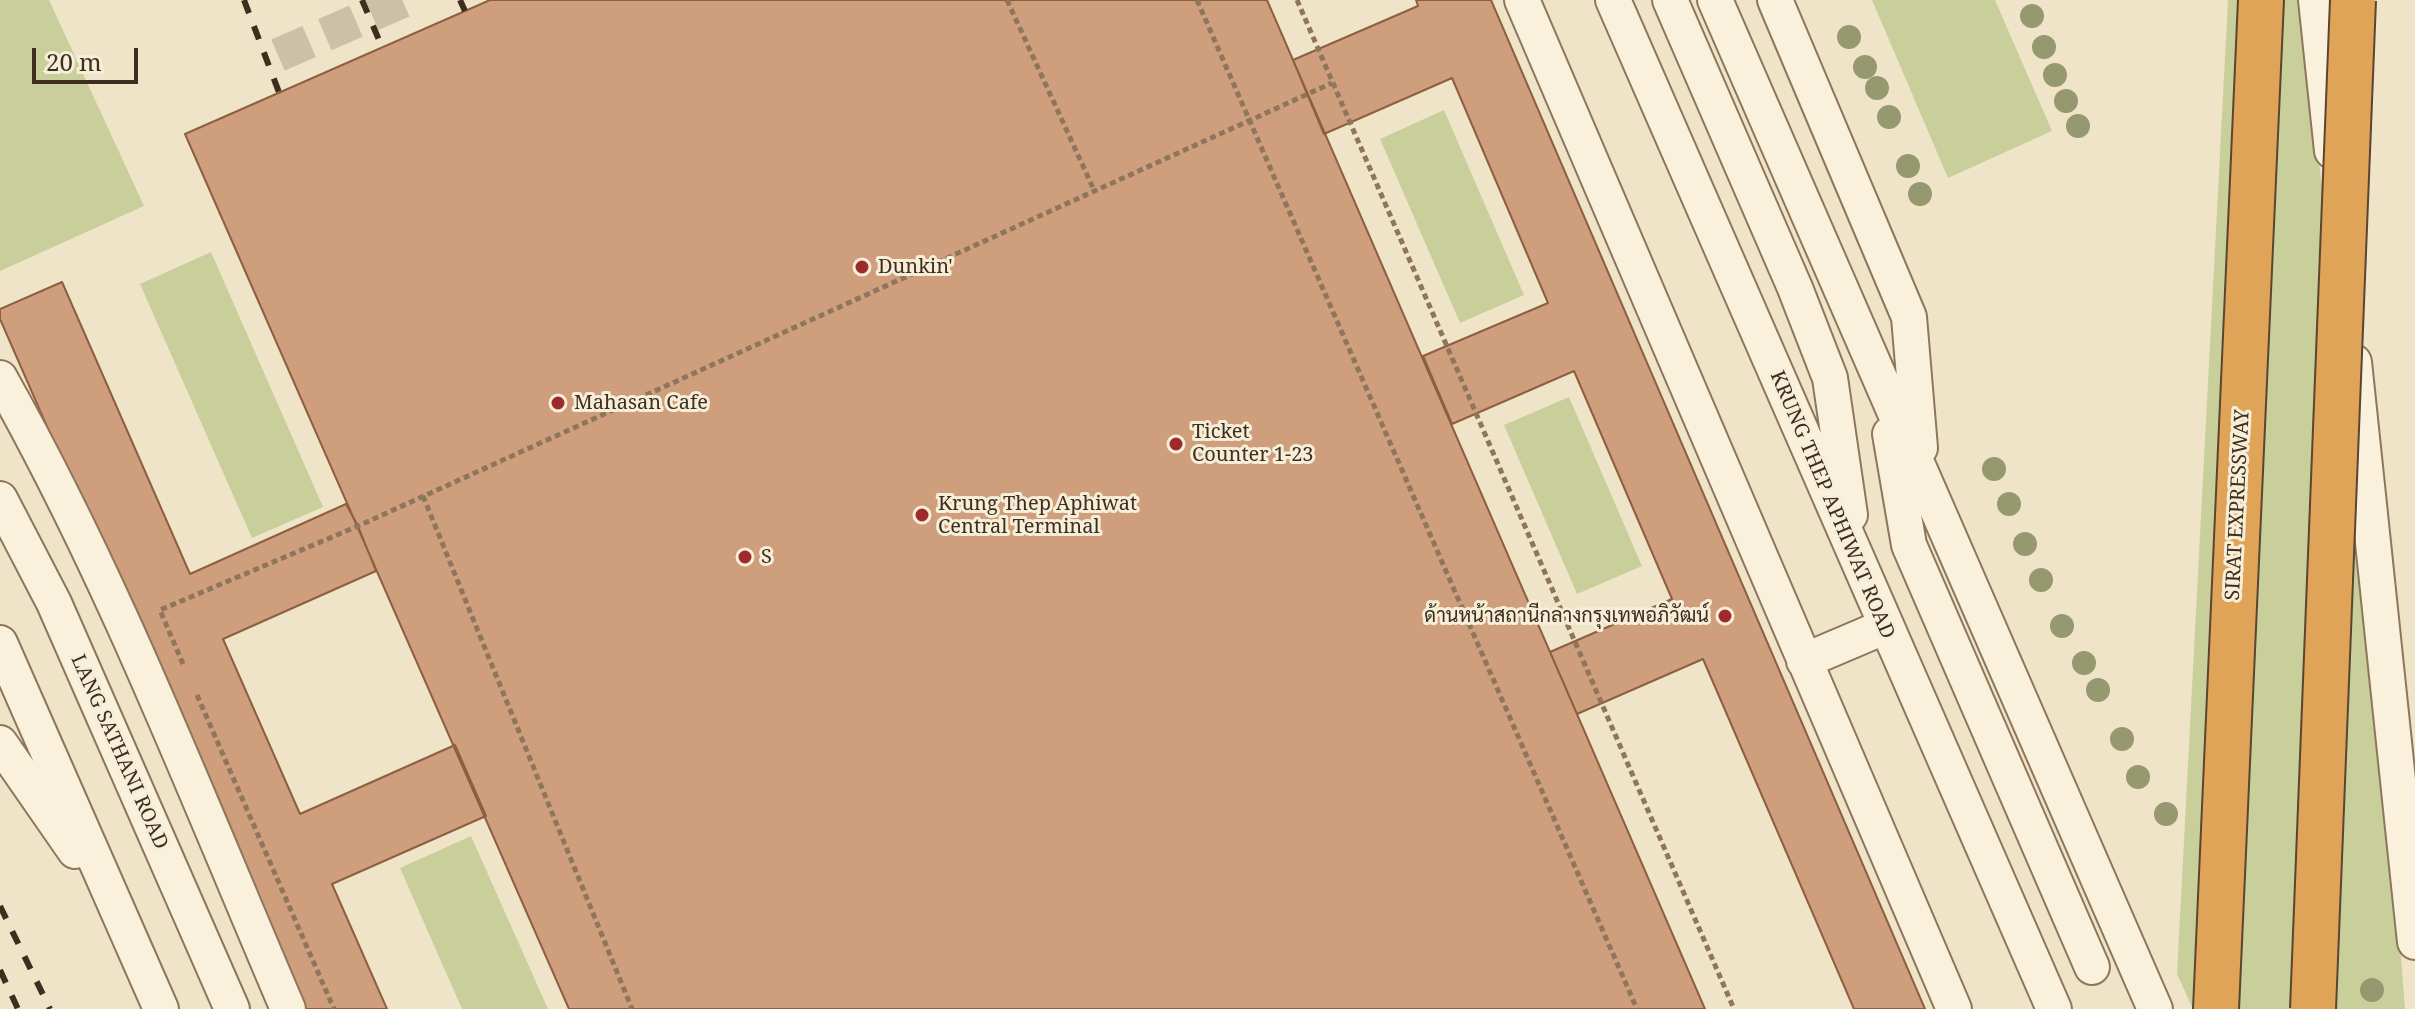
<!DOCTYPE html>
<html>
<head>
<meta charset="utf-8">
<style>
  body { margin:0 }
  #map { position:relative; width:2415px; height:1009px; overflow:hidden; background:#f0e4c8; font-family:"Noto Serif",serif }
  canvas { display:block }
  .scale { position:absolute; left:32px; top:48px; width:106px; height:36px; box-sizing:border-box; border:4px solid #3d2e20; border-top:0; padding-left:10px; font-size:24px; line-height:28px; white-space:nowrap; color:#3d2e20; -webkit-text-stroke:6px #f7eed8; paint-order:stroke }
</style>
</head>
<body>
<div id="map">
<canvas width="2415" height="1009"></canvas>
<div class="scale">20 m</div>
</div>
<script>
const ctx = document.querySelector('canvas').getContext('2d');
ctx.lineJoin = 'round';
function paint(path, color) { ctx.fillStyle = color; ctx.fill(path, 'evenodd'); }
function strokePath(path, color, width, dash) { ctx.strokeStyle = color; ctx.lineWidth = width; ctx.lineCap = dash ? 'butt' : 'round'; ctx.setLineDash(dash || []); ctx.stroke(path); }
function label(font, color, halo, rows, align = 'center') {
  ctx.font = font + ' "Noto Serif",Sarabun,serif'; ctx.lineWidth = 6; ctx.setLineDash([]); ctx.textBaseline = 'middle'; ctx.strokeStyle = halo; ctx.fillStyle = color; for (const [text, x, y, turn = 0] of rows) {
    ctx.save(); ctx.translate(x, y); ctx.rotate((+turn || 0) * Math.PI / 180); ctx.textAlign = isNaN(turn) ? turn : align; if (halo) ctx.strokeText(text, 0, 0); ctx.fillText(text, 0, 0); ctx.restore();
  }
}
paint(new Path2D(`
  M 0,0 L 49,0 L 144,206 L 0,271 Z
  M 1872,0 L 1995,0 L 2052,131 L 1948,178 Z
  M 2228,0 L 2301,0 L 2386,760 L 2405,1009 L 2193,1009 L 2177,974 Z
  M 1444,110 L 1524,295 L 1460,323 L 1380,139 Z
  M 211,252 L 323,507 L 252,538 L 140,284 Z
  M 1569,397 L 1642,566 L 1577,594 L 1504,425 Z
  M 471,836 L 548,1009 L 462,1009 L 400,868 Z`), '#c9cf9b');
const building = new Path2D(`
  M 1267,0 L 1705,1009 L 569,1009 L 185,134 L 490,0 Z
  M 1416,0 L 1491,0 L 1925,1009 L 1854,1009 L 1703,659 L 1577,714 L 1550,652 L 1672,599 L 1574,371 L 1452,424 L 1423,356 L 1548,303 L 1452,78 L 1324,134 L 1293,60 L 1418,6 Z
  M 62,282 L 190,574 L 346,504 L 358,526 L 376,571 L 223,639 L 300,814 L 455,745 L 486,816 L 332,884 L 387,1009 L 301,1009 L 0,319 L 0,309 Z`);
paint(building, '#cf9f7d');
strokePath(building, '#8d5f41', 2);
strokePath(new Path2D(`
  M 278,55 L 405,0`), '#ccc0a6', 34, [34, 17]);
const minor = new Path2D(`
  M 1522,0 L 1954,1009
  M 1613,0 L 2054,1009
  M 1670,0 L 1795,288 L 1830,378 L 1850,515
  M 1715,0 L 2155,1009
  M 1775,0 L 1909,317 L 1920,448
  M 2316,0 L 2332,151
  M 2354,362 L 2415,942
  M 0,378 C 114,580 197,797 288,1009
  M 1890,434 L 1909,545 L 2092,967
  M 0,499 L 54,603 L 232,1009
  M 0,643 L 161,1009
  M 1804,661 L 1884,627
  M 0,743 L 75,851`);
const highway = new Path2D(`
  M 2216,1009 L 2261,0`);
strokePath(minor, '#8d765c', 38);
strokePath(highway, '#5b4430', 48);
strokePath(new Path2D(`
  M 1007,0 L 1094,190
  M 1197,0 L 1637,1009
  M 1297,0 L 1734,1009
  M 423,496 L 632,1009
  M 183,664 L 160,610 L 358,526 L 1332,83
  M 197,695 L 334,1009`), '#8d765c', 5, [6, 4]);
strokePath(minor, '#faf1dc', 34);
strokePath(highway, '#e0a458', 44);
strokePath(new Path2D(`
  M 244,0 L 280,95
  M 362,0 L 382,47
  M 460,0 L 465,11
  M 0,906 L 50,1009
  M 0,970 L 18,1009`), '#3d2e20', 6, [14, 14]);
const highwayBridge = new Path2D(`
  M 2313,1009 L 2353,0`);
strokePath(highwayBridge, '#5b4430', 48, []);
strokePath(highwayBridge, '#e0a458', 44);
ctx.fillStyle = '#96986f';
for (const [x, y] of [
  [2032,16],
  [1849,37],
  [2044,47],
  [1865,67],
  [2055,75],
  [1877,88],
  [2066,101],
  [1889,117],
  [2078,126],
  [1908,166],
  [1920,194],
  [1994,469],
  [2009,504],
  [2025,544],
  [2041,580],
  [2062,626],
  [2084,663],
  [2098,690],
  [2122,739],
  [2138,777],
  [2166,814],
  [2372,990]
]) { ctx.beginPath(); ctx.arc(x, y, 12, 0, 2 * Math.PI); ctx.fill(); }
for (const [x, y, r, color] of [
  [862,267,8,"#9e2a2b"],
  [558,403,8,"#9e2a2b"],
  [1176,444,8,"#9e2a2b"],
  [922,515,8,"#9e2a2b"],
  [745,557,8,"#9e2a2b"],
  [1725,616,8,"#9e2a2b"]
]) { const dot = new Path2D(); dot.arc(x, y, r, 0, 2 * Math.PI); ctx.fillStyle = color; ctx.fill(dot); strokePath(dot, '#f7eed8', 3); }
label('20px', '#3d2e20', '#f7eed8', [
  ["Dunkin'",878,267],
  ["Mahasan Cafe",574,403],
  ["Ticket",1192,432],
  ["Counter 1-23",1192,455],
  ["Krung Thep Aphiwat",938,504],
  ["Central Terminal",938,527],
  ["S",761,557],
  ["ด้านหน้าสถานีกลางกรุงเทพอภิวัฒน์",1709,616,"right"]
], 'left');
label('20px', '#3d2e20', '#f7eed8', [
  ["KRUNG THEP APHIWAT ROAD",1832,505,67],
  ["SIRAT EXPRESSWAY",2238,505,-87],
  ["LANG SATHANI ROAD",119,752,66]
]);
</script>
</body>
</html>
